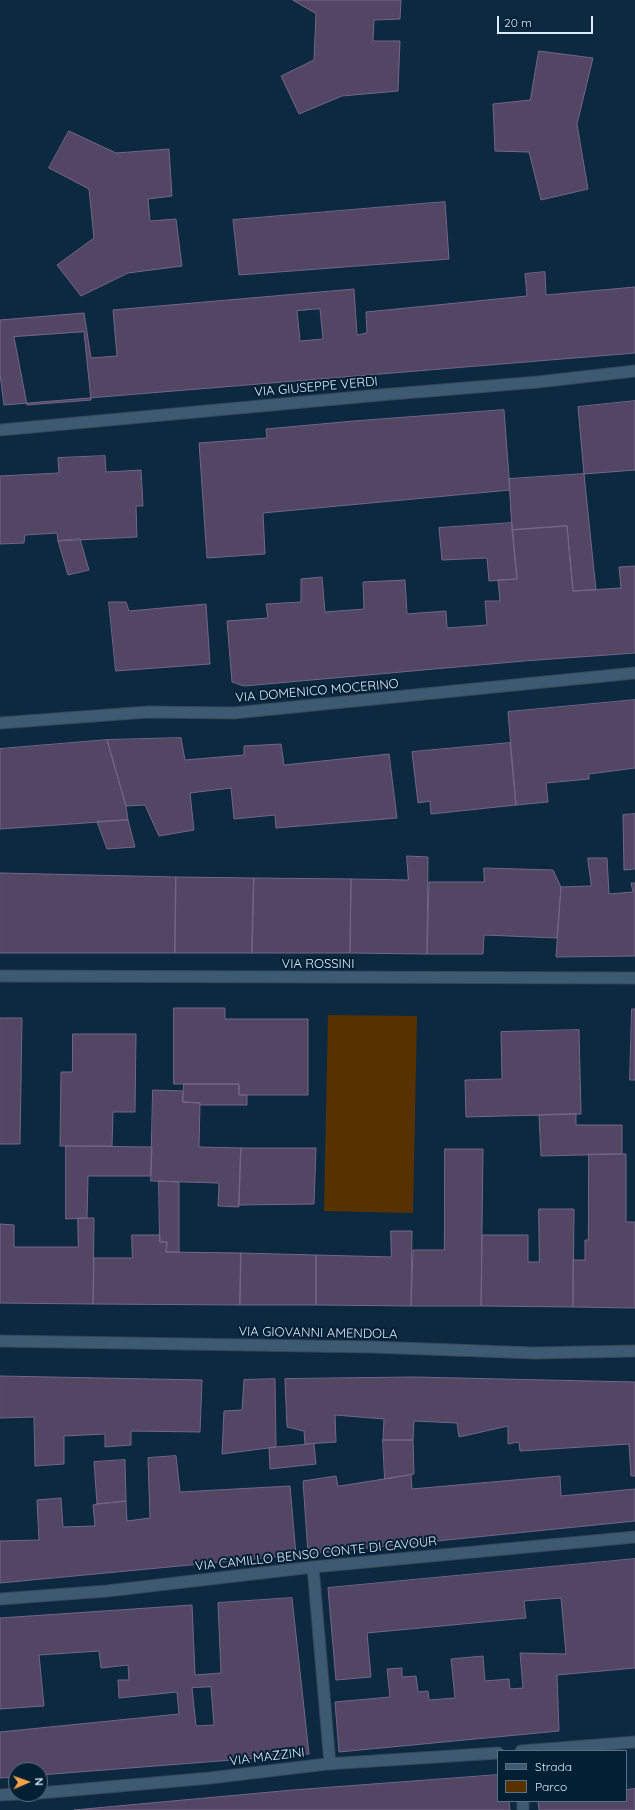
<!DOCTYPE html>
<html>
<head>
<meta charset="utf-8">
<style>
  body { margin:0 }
  #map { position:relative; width:635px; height:1810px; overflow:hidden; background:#0c293f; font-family:Quicksand,sans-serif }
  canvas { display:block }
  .legend { position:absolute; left:497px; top:1750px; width:130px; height:52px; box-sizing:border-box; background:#031f34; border:1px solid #597183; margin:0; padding:5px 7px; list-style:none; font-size:12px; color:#dbebfa }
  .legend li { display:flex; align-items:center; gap:8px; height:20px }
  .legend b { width:20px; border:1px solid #597183 }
  .north { position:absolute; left:8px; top:1762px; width:40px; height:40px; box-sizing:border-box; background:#031f34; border:1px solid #597183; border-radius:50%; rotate:88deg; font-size:11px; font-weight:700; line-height:16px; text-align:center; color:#dbebfa }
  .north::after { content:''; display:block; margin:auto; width:14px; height:18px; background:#f6a247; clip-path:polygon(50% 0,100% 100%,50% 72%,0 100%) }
  .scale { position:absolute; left:497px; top:16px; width:96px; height:18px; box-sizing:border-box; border:2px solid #dbebfa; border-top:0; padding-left:5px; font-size:12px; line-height:14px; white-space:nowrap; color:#dbebfa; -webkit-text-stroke:3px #031f34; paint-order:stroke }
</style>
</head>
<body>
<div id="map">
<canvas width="635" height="1810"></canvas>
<ul class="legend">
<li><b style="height:5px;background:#3d5a73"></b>Strada</li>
<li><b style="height:11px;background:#583100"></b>Parco</li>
</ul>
<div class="north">N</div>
<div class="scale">20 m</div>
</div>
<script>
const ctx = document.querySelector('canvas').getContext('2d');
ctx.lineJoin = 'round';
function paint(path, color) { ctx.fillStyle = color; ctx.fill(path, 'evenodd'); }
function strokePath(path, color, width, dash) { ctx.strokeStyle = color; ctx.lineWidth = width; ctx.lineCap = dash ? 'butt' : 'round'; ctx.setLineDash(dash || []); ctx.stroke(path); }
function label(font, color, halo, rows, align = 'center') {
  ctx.font = font + ' Quicksand,sans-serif'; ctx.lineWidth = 4; ctx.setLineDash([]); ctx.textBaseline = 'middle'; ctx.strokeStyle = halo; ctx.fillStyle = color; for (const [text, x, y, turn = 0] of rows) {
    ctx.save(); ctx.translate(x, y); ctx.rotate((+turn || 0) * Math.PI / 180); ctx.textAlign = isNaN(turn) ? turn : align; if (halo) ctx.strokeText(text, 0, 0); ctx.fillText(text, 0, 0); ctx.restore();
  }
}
paint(new Path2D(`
  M 328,1015 L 417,1016 L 413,1213 L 324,1211 Z`), '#583100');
const building = new Path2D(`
  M 293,0 L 401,0 L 400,19 L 374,20 L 373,41 L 400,41 L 398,91 L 342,96 L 299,114 L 281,76 L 314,60 L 316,14 Z
  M 539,51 L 593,58 L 577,124 L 588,189 L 541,200 L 529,152 L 495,151 L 493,104 L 530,100 Z
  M 69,131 L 116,153 L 169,149 L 172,196 L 148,199 L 150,221 L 176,219 L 182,266 L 128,273 L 81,296 L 57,265 L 94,238 L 89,189 L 49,168 Z
  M 445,202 L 449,259 L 239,275 L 233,220 Z
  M 545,272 L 546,295 L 635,287 L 635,353 L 4,405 L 0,374 L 0,320 L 84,313 L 91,358 L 117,356 L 113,310 L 354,289 L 357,335 L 367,333 L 366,312 L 527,296 L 525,274 ZM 320,309 L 323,339 L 300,341 L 297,311 Z
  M 84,332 L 91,400 L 27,405 L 14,337 Z
  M 635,401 L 635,470 L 584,474 L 578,407 Z
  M 504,410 L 510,490 L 263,513 L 265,554 L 207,558 L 199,443 L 267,438 L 266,429 L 354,421 Z
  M 105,456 L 106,472 L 141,470 L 143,506 L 136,506 L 137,537 L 58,541 L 57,533 L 25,535 L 24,543 L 0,544 L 0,476 L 59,473 L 58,458 Z
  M 584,474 L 596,590 L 573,591 L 567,526 L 512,530 L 509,479 Z
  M 512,523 L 517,579 L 489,581 L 487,558 L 442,560 L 439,528 Z
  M 567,526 L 573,591 L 621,588 L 619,567 L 635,566 L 635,653 L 524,661 L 244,686 L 232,682 L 227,621 L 268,618 L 266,604 L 301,602 L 301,579 L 322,577 L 325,612 L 364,609 L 363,582 L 405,580 L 407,614 L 446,611 L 447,628 L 487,625 L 485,601 L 500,601 L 498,580 L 517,579 L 512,530 Z
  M 80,539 L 89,570 L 68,575 L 58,541 Z
  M 109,602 L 126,602 L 129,611 L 206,604 L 210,664 L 116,671 Z
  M 635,700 L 635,768 L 589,774 L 589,779 L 546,783 L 548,802 L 516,805 L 508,712 Z
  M 181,738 L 185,760 L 244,755 L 244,746 L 281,744 L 284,765 L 389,754 L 397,818 L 276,828 L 275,815 L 234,819 L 231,788 L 190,793 L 194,830 L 159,836 L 145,805 L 126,806 L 107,740 Z
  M 107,740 L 126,806 L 128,820 L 0,829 L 0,749 Z
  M 510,743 L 516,805 L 431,814 L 430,801 L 418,803 L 412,752 Z
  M 635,814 L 635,869 L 624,870 L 623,815 Z
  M 128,820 L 135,847 L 107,849 L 97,822 Z
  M 407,856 L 428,857 L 427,954 L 350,953 L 351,879 L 408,880 Z
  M 588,858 L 607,858 L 609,894 L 633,892 L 631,883 L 635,883 L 635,956 L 556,957 L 561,887 L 591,886 Z
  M 484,868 L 553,870 L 561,887 L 557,938 L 484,935 L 483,954 L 427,954 L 429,882 L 484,882 Z
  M 0,873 L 176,877 L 175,953 L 0,953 Z
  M 176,877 L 254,878 L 252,953 L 175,953 Z
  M 254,878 L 351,879 L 350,953 L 252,953 Z
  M 174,1008 L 225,1008 L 225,1019 L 308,1019 L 308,1095 L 239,1095 L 239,1084 L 174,1084 Z
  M 632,1009 L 635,1009 L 635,1080 L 630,1080 Z
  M 0,1018 L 22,1018 L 20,1144 L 0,1144 Z
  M 579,1030 L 581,1114 L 466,1117 L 465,1080 L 502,1079 L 501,1032 Z
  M 73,1034 L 136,1034 L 135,1112 L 113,1112 L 112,1146 L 60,1146 L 61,1072 L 72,1072 Z
  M 184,1084 L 239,1084 L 239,1095 L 247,1095 L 247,1105 L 200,1105 L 200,1103 L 183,1102 Z
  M 153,1090 L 183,1091 L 183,1102 L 200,1103 L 199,1147 L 241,1148 L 239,1207 L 218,1206 L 219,1183 L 151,1181 Z
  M 576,1114 L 576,1125 L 622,1125 L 622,1154 L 541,1156 L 539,1115 Z
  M 66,1146 L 152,1147 L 151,1176 L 88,1176 L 87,1218 L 66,1219 Z
  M 241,1148 L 316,1148 L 314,1204 L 239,1205 Z
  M 445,1149 L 483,1149 L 481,1306 L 411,1306 L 413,1250 L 444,1250 Z
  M 589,1154 L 626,1154 L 626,1222 L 635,1222 L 635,1308 L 573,1307 L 573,1260 L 585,1260 L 585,1240 L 588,1240 Z
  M 159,1181 L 179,1182 L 179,1252 L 166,1252 L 167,1242 L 160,1242 Z
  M 539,1209 L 574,1209 L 573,1307 L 481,1306 L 482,1235 L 528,1235 L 528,1262 L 539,1262 Z
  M 78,1218 L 94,1218 L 93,1304 L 0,1303 L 0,1224 L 14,1225 L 14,1247 L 78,1247 Z
  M 391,1231 L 412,1231 L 411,1306 L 316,1305 L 316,1255 L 391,1257 Z
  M 132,1235 L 160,1235 L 160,1242 L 167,1242 L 166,1252 L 241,1253 L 240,1305 L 93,1304 L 94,1258 L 132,1258 Z
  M 241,1253 L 316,1255 L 316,1305 L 240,1305 Z
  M 0,1376 L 202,1380 L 200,1432 L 131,1431 L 131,1445 L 105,1447 L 105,1434 L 64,1436 L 64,1464 L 35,1466 L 34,1417 L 0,1418 Z
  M 413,1377 L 635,1382 L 635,1476 L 631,1476 L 629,1444 L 520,1451 L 519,1442 L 508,1444 L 508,1426 L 459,1437 L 457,1423 L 414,1421 L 413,1440 L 383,1440 L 384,1419 L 335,1415 L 336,1442 L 305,1444 L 304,1431 L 287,1427 L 285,1379 Z
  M 275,1379 L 276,1447 L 222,1454 L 224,1411 L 242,1410 L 244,1380 Z
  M 383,1440 L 413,1440 L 414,1474 L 385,1479 Z
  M 314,1444 L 316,1464 L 270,1469 L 269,1448 Z
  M 176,1456 L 180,1492 L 290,1486 L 296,1555 L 0,1583 L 0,1541 L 39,1540 L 37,1500 L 61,1498 L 63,1527 L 95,1526 L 93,1505 L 97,1504 L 126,1501 L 127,1521 L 150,1518 L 148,1458 Z
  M 125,1460 L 126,1501 L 97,1504 L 94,1462 Z
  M 411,1475 L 412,1489 L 560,1476 L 561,1496 L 635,1489 L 635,1521 L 308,1554 L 303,1481 L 336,1476 L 338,1486 Z
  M 635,1559 L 635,1668 L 557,1675 L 559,1731 L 339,1752 L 335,1702 L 390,1697 L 387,1669 L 402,1668 L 402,1677 L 416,1676 L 418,1692 L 428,1691 L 429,1700 L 455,1698 L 451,1659 L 483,1656 L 485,1681 L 509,1679 L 510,1689 L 523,1688 L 520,1653 L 566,1654 L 561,1598 L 524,1601 L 526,1618 L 367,1633 L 371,1677 L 336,1680 L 328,1588 Z
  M 292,1598 L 309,1754 L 40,1775 L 40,1770 L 16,1770 L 16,1777 L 0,1778 L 0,1732 L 179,1714 L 177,1692 L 119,1698 L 118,1680 L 129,1680 L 128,1665 L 101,1668 L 99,1651 L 39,1655 L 44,1706 L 0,1709 L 0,1618 L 192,1605 L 195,1675 L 221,1673 L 218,1603 ZM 211,1687 L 214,1725 L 196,1726 L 192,1688 Z
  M 498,1775 L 498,1801 L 509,1801 L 510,1810 L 74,1810 L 293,1790 Z
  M 635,1789 L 635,1810 L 539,1810 L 538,1801 L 626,1801 L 626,1790 Z`);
paint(building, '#534564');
strokePath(building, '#746687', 1);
const minor = new Path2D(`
  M 0,430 L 380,395 L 538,382 L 635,371
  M 0,723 L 148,712 L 234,713 L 635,673
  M 0,976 L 635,978
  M 313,1567 L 330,1764
  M 0,1599 L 107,1591 L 313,1567 L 635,1537
  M 521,1751 L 635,1742
  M 40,1793 L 210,1778 L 327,1764 L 498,1753
  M 0,1795 L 19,1794
  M 523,1801 L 523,1810`);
const tertiary = new Path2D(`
  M 0,1341 L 373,1347 L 534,1353 L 635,1351`);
strokePath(minor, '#354558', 13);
strokePath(tertiary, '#354558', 13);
strokePath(minor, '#3d5a73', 11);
strokePath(tertiary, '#3d5a73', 11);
label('13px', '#dbebfa', '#031f34', [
  ["VIA GIUSEPPE VERDI",316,387,-5],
  ["VIA DOMENICO MOCERINO",317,691,-5],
  ["VIA ROSSINI",318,964],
  ["VIA GIOVANNI AMENDOLA",318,1333,1],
  ["VIA CAMILLO BENSO CONTE DI CAVOUR",316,1554,-6],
  ["VIA MAZZINI",267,1757,-7]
]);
</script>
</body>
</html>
